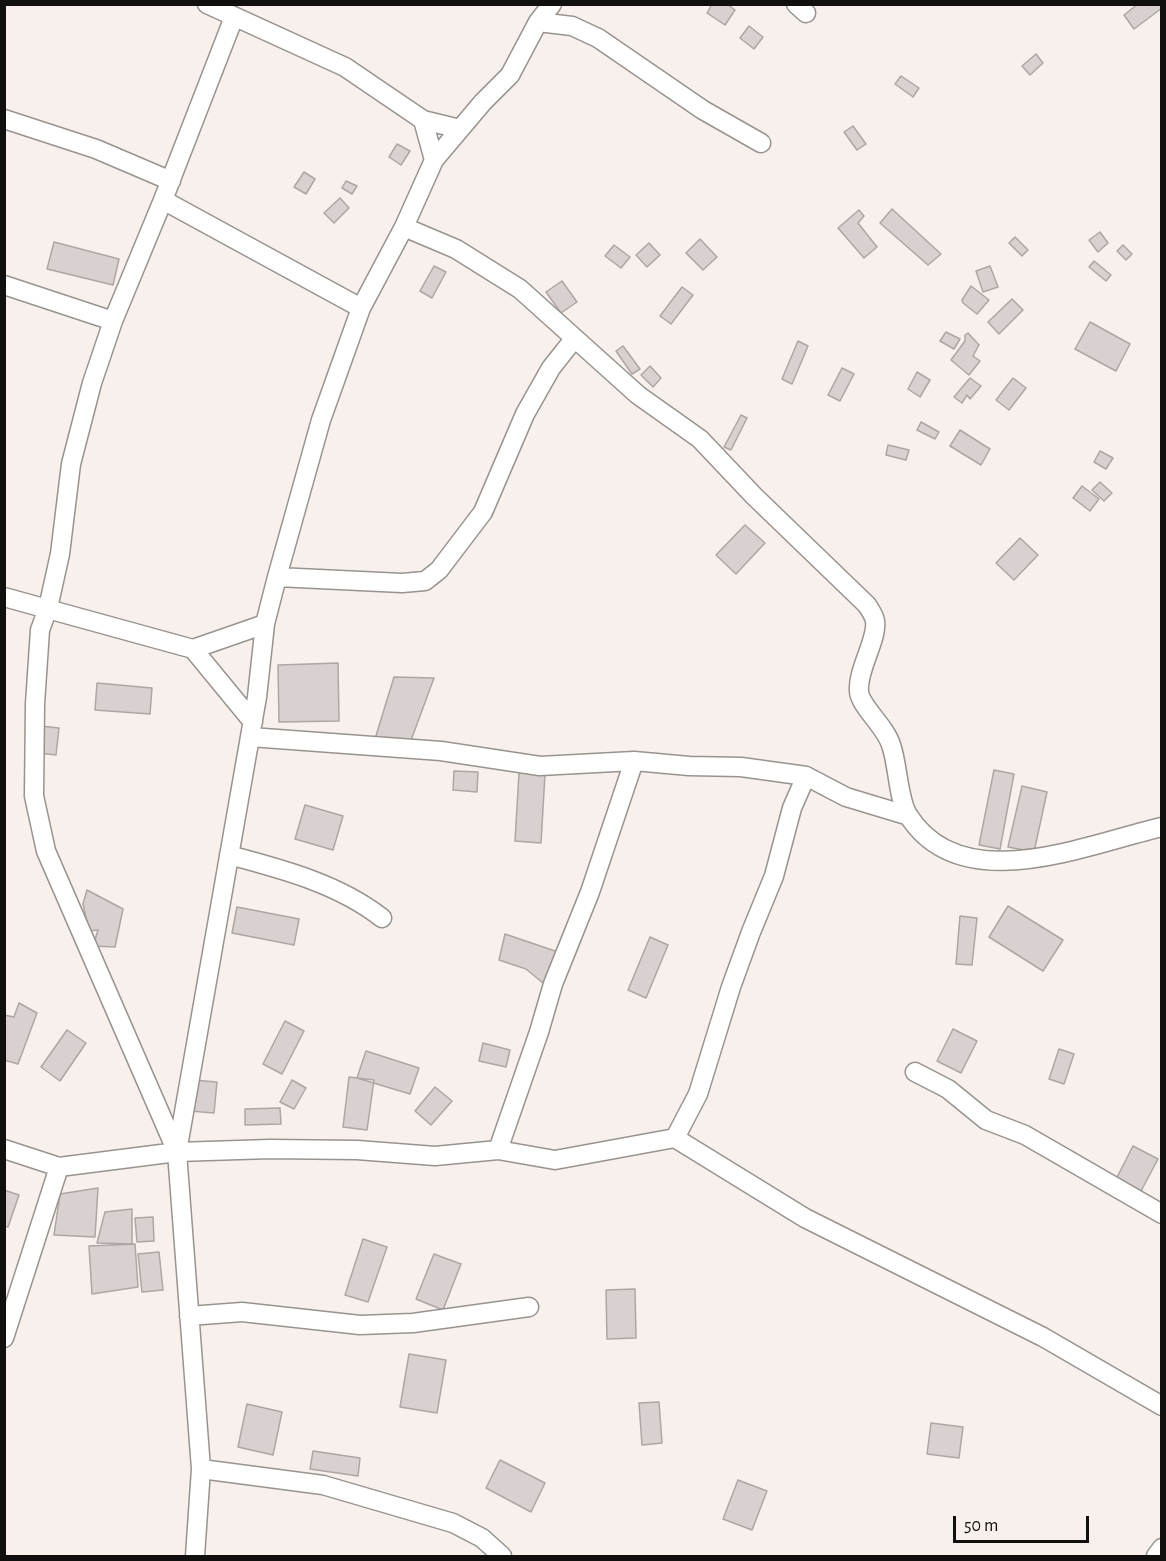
<!DOCTYPE html>
<html>
<head>
<meta charset="utf-8">
<style>
  body { margin:0 }
  #map { position:relative; width:1166px; height:1561px; overflow:hidden; background:#f7f0ec; font-family:"Alegreya Sans",sans-serif }
  canvas { display:block }
  .frame { position:absolute; inset:0; border:6px solid #12100f; pointer-events:none }
  .scale { position:absolute; left:953px; top:1516px; width:136px; height:27px; box-sizing:border-box; border:3px solid #12100f; border-top:0; padding-left:8px; font-size:18px; line-height:21px; white-space:nowrap; color:#12100f; -webkit-text-stroke:4px #f7f0ec; paint-order:stroke }
</style>
</head>
<body>
<div id="map">
<canvas width="1166" height="1561"></canvas>
<div class="frame"></div>
<div class="scale">50 m</div>
</div>
<script>
const ctx = document.querySelector('canvas').getContext('2d');
ctx.lineJoin = 'round';
function paint(path, color) { ctx.fillStyle = color; ctx.fill(path, 'evenodd'); }
function strokePath(path, color, width, dash) { ctx.strokeStyle = color; ctx.lineWidth = width; ctx.lineCap = dash ? 'butt' : 'round'; ctx.setLineDash(dash || []); ctx.stroke(path); }
const building = new Path2D(`
  M 712,4 L 727,4 L 735,10 L 725,25 L 707,13 Z
  M 1138,4 L 1162,4 L 1162,8 L 1134,29 L 1124,15 Z
  M 749,26 L 763,37 L 754,49 L 740,38 Z
  M 1036,54 L 1043,63 L 1030,75 L 1022,66 Z
  M 901,76 L 919,88 L 913,97 L 895,84 Z
  M 853,126 L 866,144 L 857,150 L 844,132 Z
  M 397,144 L 410,151 L 401,165 L 389,157 Z
  M 304,172 L 315,179 L 306,194 L 294,187 Z
  M 346,181 L 357,186 L 352,194 L 342,188 Z
  M 340,198 L 349,208 L 334,223 L 324,213 Z
  M 892,209 L 941,254 L 928,265 L 880,223 Z
  M 859,210 L 864,216 L 858,223 L 877,247 L 864,258 L 838,228 Z
  M 1100,232 L 1108,243 L 1098,252 L 1089,240 Z
  M 1015,237 L 1028,250 L 1022,256 L 1009,243 Z
  M 700,239 L 717,257 L 703,270 L 686,253 Z
  M 54,242 L 119,259 L 113,285 L 47,269 Z
  M 649,243 L 660,255 L 647,267 L 636,255 Z
  M 614,245 L 630,257 L 621,268 L 605,256 Z
  M 1123,245 L 1132,254 L 1126,260 L 1117,251 Z
  M 1094,261 L 1111,275 L 1106,281 L 1089,267 Z
  M 434,266 L 446,272 L 432,298 L 420,291 Z
  M 990,266 L 998,287 L 983,292 L 976,271 Z
  M 562,281 L 577,302 L 561,313 L 546,292 Z
  M 971,286 L 989,300 L 977,314 L 963,303 L 962,300 Z
  M 682,287 L 693,295 L 671,324 L 660,316 Z
  M 1012,299 L 1023,310 L 999,334 L 988,322 Z
  M 1090,322 L 1130,344 L 1116,371 L 1075,349 Z
  M 946,332 L 960,339 L 954,349 L 940,341 Z
  M 968,333 L 979,345 L 973,356 L 980,361 L 969,375 L 951,360 L 965,341 L 965,335 Z
  M 798,341 L 808,346 L 792,384 L 782,379 Z
  M 623,346 L 640,369 L 632,374 L 616,351 Z
  M 650,366 L 661,378 L 653,387 L 641,375 Z
  M 842,368 L 854,374 L 840,401 L 828,395 Z
  M 917,372 L 930,380 L 920,397 L 908,389 Z
  M 970,378 L 981,386 L 970,399 L 967,395 L 962,403 L 954,397 Z
  M 1013,378 L 1026,388 L 1009,410 L 996,400 Z
  M 741,415 L 747,418 L 731,450 L 724,447 Z
  M 921,422 L 939,432 L 935,439 L 917,430 Z
  M 960,430 L 990,449 L 981,465 L 950,446 Z
  M 888,445 L 909,450 L 906,460 L 886,455 Z
  M 1100,451 L 1113,458 L 1106,469 L 1094,462 Z
  M 1100,482 L 1112,493 L 1104,501 L 1092,490 Z
  M 1082,486 L 1099,499 L 1090,511 L 1073,498 Z
  M 745,525 L 765,543 L 736,574 L 716,555 Z
  M 1020,538 L 1038,555 L 1014,580 L 996,563 Z
  M 338,663 L 339,721 L 279,722 L 278,665 Z
  M 394,677 L 434,678 L 410,743 L 375,739 Z
  M 97,683 L 152,688 L 150,714 L 95,710 Z
  M 41,726 L 59,728 L 56,755 L 38,753 Z
  M 994,770 L 1014,774 L 1000,849 L 979,845 Z
  M 454,771 L 478,772 L 477,792 L 453,790 Z
  M 519,773 L 545,774 L 541,843 L 515,841 Z
  M 1022,786 L 1047,792 L 1034,852 L 1008,847 Z
  M 305,805 L 343,816 L 333,850 L 295,839 Z
  M 87,890 L 123,909 L 115,947 L 93,946 L 98,930 L 89,931 L 83,904 Z
  M 1008,906 L 1063,940 L 1043,971 L 989,937 Z
  M 237,907 L 299,919 L 294,945 L 232,933 Z
  M 960,916 L 977,918 L 972,965 L 956,964 Z
  M 505,934 L 561,953 L 549,988 L 526,969 L 499,960 Z
  M 650,937 L 668,945 L 646,998 L 628,990 Z
  M 19,1003 L 37,1013 L 18,1064 L 4,1060 L 4,1015 L 14,1017 Z
  M 285,1021 L 304,1031 L 282,1074 L 263,1064 Z
  M 953,1029 L 977,1041 L 961,1073 L 937,1061 Z
  M 67,1030 L 86,1043 L 60,1081 L 41,1067 Z
  M 483,1043 L 510,1050 L 506,1067 L 479,1061 Z
  M 1059,1049 L 1074,1054 L 1064,1084 L 1049,1079 Z
  M 366,1051 L 419,1068 L 410,1094 L 357,1078 Z
  M 349,1077 L 374,1080 L 367,1130 L 343,1127 Z
  M 193,1080 L 217,1082 L 214,1113 L 190,1111 Z
  M 292,1080 L 306,1088 L 294,1109 L 280,1102 Z
  M 435,1087 L 452,1101 L 431,1125 L 415,1111 Z
  M 280,1108 L 281,1124 L 245,1125 L 245,1109 Z
  M 1133,1146 L 1158,1159 L 1140,1193 L 1115,1181 Z
  M 98,1188 L 95,1237 L 54,1235 L 60,1194 Z
  M 4,1190 L 19,1195 L 8,1227 L 4,1226 Z
  M 132,1209 L 132,1244 L 97,1243 L 105,1212 Z
  M 153,1217 L 154,1241 L 137,1242 L 135,1218 Z
  M 363,1239 L 387,1247 L 368,1302 L 345,1295 Z
  M 135,1244 L 138,1287 L 92,1294 L 89,1246 Z
  M 159,1252 L 163,1290 L 142,1292 L 138,1254 Z
  M 434,1254 L 461,1264 L 443,1310 L 416,1299 Z
  M 635,1289 L 636,1338 L 607,1339 L 606,1290 Z
  M 409,1354 L 446,1360 L 437,1413 L 400,1407 Z
  M 659,1402 L 662,1443 L 642,1445 L 639,1403 Z
  M 247,1404 L 282,1412 L 273,1455 L 238,1447 Z
  M 931,1423 L 963,1427 L 959,1458 L 927,1454 Z
  M 313,1451 L 360,1458 L 358,1476 L 310,1469 Z
  M 500,1460 L 545,1483 L 531,1512 L 486,1488 Z
  M 738,1480 L 767,1491 L 752,1530 L 723,1519 Z`);
paint(building, '#d9d1d0');
strokePath(building, '#ada6a5', 1.5);
const minor = new Path2D(`
  M 207,4 L 345,67 L 423,120 L 434,160
  M 796,4 L 806,13
  M 234,17 L 163,200 L 113,321 L 92,383 L 71,464 L 60,554 L 48,608 L 40,630 L 35,704 L 34,796 L 46,851 L 177,1152 L 270,1149 L 357,1150 L 435,1156 L 498,1150 L 555,1160 L 675,1138 L 805,1218 L 1043,1337 L 1162,1406
  M 538,22 L 572,26 L 598,38 L 703,110 L 761,143
  M 4,119 L 96,149 L 171,181
  M 423,120 L 460,129
  M 163,200 L 361,308
  M 404,227 L 456,249 L 520,289 L 638,395 L 700,439 L 754,496 L 867,605 C 870,610 874,615 875,621 C 878,639 857,670 859,691 C 859,705 886,727 891,745 C 898,764 898,799 908,815 C 961,900 1087,844 1162,827
  M 4,285 L 113,321
  M 277,577 L 402,583 L 425,581 L 439,570 L 483,512 L 525,414 L 551,368 L 574,339
  M 4,597 L 193,649 L 253,722
  M 193,649 L 265,624
  M 250,737 L 441,751 L 540,766 L 634,761
  M 229,855 C 282,869 339,884 382,918
  M 915,1072 L 948,1089 L 986,1120 L 1025,1135 L 1162,1214
  M 675,1138 L 698,1094 L 731,987 L 751,932 L 774,876 L 792,808 L 806,776
  M 4,1149 L 59,1167 L 177,1152
  M 498,1150 L 539,1032 L 553,984 L 590,892 L 634,761 L 689,766 L 741,767 L 806,776 L 846,797 L 909,816
  M 189,1316 L 242,1312 L 360,1325 L 413,1323 L 529,1307
  M 4,1338 L 59,1167
  M 201,1469 L 323,1485 L 453,1523 L 482,1538 L 502,1556
  M 195,1556 L 201,1469 L 177,1152 L 257,697 L 265,624 L 277,577 L 321,420 L 361,308 L 404,227 L 434,160 L 483,102 L 510,75 L 538,22 L 552,4
  M 1156,1556 L 1162,1548`);
strokePath(minor, '#99938f', 21);
strokePath(minor, '#fff', 18);
</script>
</body>
</html>
